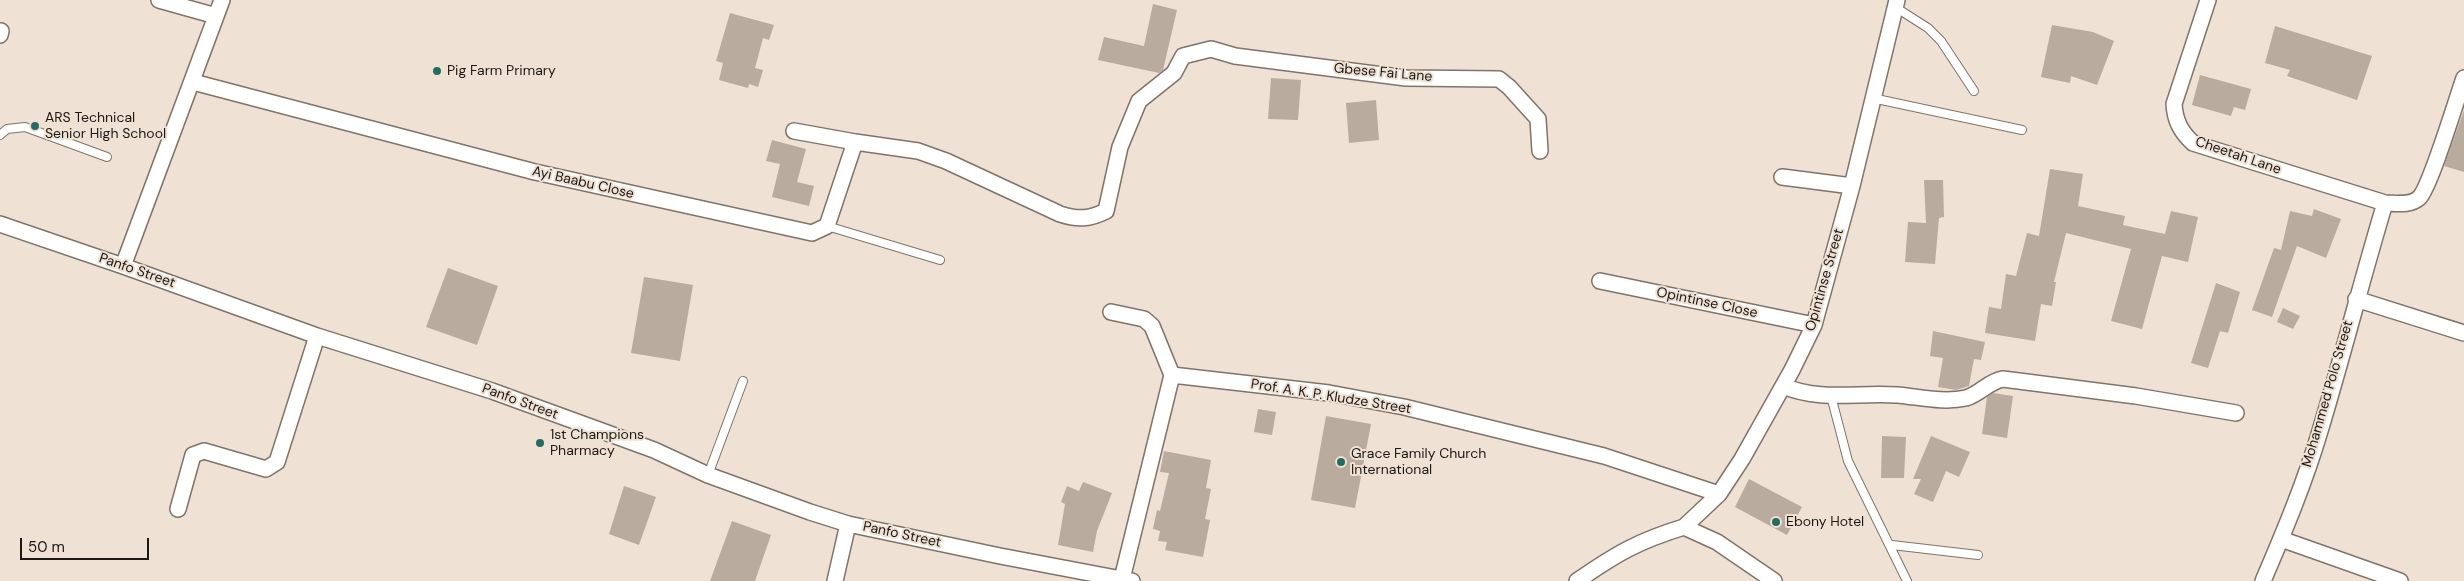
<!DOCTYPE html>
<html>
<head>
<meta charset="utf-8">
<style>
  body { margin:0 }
  #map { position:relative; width:2464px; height:581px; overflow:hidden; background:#efe1d4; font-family:"DM Sans",sans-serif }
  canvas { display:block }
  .scale { position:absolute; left:20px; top:538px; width:129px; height:22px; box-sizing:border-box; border:2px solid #1d1814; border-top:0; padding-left:6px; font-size:15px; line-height:18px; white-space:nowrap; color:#1d1814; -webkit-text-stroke:4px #efe1d4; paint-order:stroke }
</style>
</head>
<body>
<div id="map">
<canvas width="2464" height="581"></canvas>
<div class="scale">50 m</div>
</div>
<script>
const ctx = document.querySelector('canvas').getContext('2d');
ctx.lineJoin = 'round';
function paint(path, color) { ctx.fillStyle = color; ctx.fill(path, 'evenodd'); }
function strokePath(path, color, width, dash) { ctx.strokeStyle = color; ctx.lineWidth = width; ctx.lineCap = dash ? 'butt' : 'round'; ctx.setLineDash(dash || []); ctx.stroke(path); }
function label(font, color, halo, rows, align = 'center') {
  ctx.font = font + ' "DM Sans",sans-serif'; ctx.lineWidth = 4; ctx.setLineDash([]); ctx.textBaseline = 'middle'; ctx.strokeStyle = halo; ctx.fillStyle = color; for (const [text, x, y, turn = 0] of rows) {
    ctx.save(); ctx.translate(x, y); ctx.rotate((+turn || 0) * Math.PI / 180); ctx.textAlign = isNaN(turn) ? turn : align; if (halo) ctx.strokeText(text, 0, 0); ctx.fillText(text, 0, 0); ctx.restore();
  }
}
paint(new Path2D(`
  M 1153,4 L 1177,10 L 1163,70 L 1159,73 L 1098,60 L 1104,37 L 1144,46 Z
  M 730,13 L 774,25 L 769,40 L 763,38 L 755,68 L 763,70 L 758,87 L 749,84 L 748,88 L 719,80 L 723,63 L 716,61 Z
  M 2052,25 L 2093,32 L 2114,41 L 2097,85 L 2071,76 L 2070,83 L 2041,77 Z
  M 2275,26 L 2372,56 L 2357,100 L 2287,76 L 2290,70 L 2265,63 Z
  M 2200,75 L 2251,89 L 2245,110 L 2234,107 L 2231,116 L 2192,105 Z
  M 1271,78 L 1301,80 L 1298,120 L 1268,119 Z
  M 1376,100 L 1379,140 L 1349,143 L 1346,103 Z
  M 2464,110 L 2464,172 L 2444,166 Z
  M 772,140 L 806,149 L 797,182 L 814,186 L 809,206 L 772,197 L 780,164 L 766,161 Z
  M 2050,169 L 2083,174 L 2078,206 L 2125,216 L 2123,225 L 2165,234 L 2171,211 L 2198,217 L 2188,262 L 2162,256 L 2142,329 L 2111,321 L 2131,249 L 2066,233 L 2054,282 L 2056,282 L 2052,306 L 2041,304 L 2035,341 L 1985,333 L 1989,307 L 2001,309 L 2006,274 L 2016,276 L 2027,233 L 2039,236 Z
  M 1924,180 L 1943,180 L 1944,217 L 1939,218 L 1935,264 L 1905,262 L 1908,222 L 1926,223 Z
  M 2314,209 L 2341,219 L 2326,258 L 2297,246 L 2272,317 L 2252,310 L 2274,248 L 2281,250 L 2290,211 L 2312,216 Z
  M 448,268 L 498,286 L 477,345 L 426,327 Z
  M 644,277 L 693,285 L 680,361 L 631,353 Z
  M 2216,283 L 2240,292 L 2228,333 L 2220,331 L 2208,368 L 2191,363 Z
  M 2283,308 L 2300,316 L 2293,329 L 2277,322 Z
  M 1933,331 L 1985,342 L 1981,360 L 1974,359 L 1969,386 L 1956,390 L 1938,387 L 1943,358 L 1930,356 Z
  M 1993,393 L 2013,396 L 2007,438 L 1982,434 L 1987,397 Z
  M 1258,409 L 1276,412 L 1272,435 L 1254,432 Z
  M 1326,416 L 1371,424 L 1355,508 L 1311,500 Z
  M 1882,436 L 1906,437 L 1904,478 L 1881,478 Z
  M 1931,436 L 1970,452 L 1959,477 L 1946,471 L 1933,502 L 1914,494 L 1921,479 L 1913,479 Z
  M 1164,451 L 1211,460 L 1206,488 L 1211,489 L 1205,519 L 1210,520 L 1203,557 L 1165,550 L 1167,542 L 1158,541 L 1160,531 L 1153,529 L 1157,510 L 1160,511 L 1169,473 L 1160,472 Z
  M 1749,479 L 1802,507 L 1787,535 L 1735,507 Z
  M 1083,482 L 1112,493 L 1097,531 L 1093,552 L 1058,545 L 1065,504 L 1061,502 L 1067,486 L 1079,491 Z
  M 624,486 L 656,497 L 639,545 L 609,534 Z
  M 732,521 L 771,535 L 755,581 L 710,581 Z`), '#b9ac9f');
const service = new Path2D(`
  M 1895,7 L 1928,28 L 1941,41 L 1974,91
  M 1872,98 L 2022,130
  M 0,135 L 7,129 L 25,127 L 107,157
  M 827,226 L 940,260
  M 1831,396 L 1848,461 L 1907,581
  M 708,475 L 743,381
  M 1892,545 L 1978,555`);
const minor = new Path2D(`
  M 159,0 L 216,16
  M 2208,0 L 2174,104 C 2175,121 2181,132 2193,143 L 2385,203 C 2395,203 2410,206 2419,198 C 2430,188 2457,98 2464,78
  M 0,35 L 1,31
  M 193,82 L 535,172 L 812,233 L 827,226 L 855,142 L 794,131
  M 855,142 L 918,151 L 946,161 L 1060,214 C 1078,220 1090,219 1106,211 L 1120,147 L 1139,101 L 1174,73 L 1183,56 L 1211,49 L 1235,56 L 1406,78 L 1499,79 L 1509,87 L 1538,119 L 1540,151
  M 1782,177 L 1852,186
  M 0,224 L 123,266 L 317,336 L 492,391 L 654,450 L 708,475 L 810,512 L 848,524 L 1000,556 L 1132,581
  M 123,266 L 222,0
  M 1600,281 L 1814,325
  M 2356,299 L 2464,333
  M 1111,312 L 1144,319 L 1152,326 L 1172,375
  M 1172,375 L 1329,393 L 1404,407 L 1604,456 L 1719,494
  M 1783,386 C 1822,402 1857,392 1897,395 C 1920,397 1943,403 1966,398 C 1980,394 1989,381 2003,379 L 2136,396 L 2236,413
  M 178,509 L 193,455 L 204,451 L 266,469 L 277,462 L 317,336
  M 1684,527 L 1719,494 L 1742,459 L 1792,370 L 1814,325 L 1852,186 L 1897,0
  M 2281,539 L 2400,581
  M 1122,579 L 1172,375
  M 835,581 L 848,524
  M 1577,581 C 1616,554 1638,541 1684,527 L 1717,542 L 1774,581
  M 2263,581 C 2284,532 2305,482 2320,431 C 2343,355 2362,279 2385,203`);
strokePath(service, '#807368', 10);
strokePath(minor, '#807368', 18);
strokePath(service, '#fff', 8);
strokePath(minor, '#fff', 15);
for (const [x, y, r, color] of [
  [437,71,5,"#246c62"],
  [35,126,5,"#246c62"],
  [540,443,5,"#246c62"],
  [1341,462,5,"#246c62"],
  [1776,522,5,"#246c62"]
]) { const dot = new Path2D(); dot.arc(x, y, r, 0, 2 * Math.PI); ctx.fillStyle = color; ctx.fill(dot); strokePath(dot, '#efe1d4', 2); }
label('14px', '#1d1814', '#efe1d4', [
  ["Pig Farm Primary",447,71],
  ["ARS Technical",45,118],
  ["Senior High School",45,134],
  ["1st Champions",550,435],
  ["Pharmacy",550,451],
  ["Grace Family Church",1351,454],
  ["International",1351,470],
  ["Ebony Hotel",1786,522]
], 'left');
label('14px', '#1d1814', '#efe1d4', [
  ["Gbese Fai Lane",1383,73,5],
  ["Cheetah Lane",2238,156,19],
  ["Ayi Baabu Close",583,183,13],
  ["Panfo Street",137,271,19],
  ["Opintinse Street",1825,280,-74],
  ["Opintinse Close",1707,303,12],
  ["Mohammed Polo Street",2328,394,-74],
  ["Prof. A. K. P. Kludze Street",1331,397,9],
  ["Panfo Street",520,402,20],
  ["Panfo Street",902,535,12]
]);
</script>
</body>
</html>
